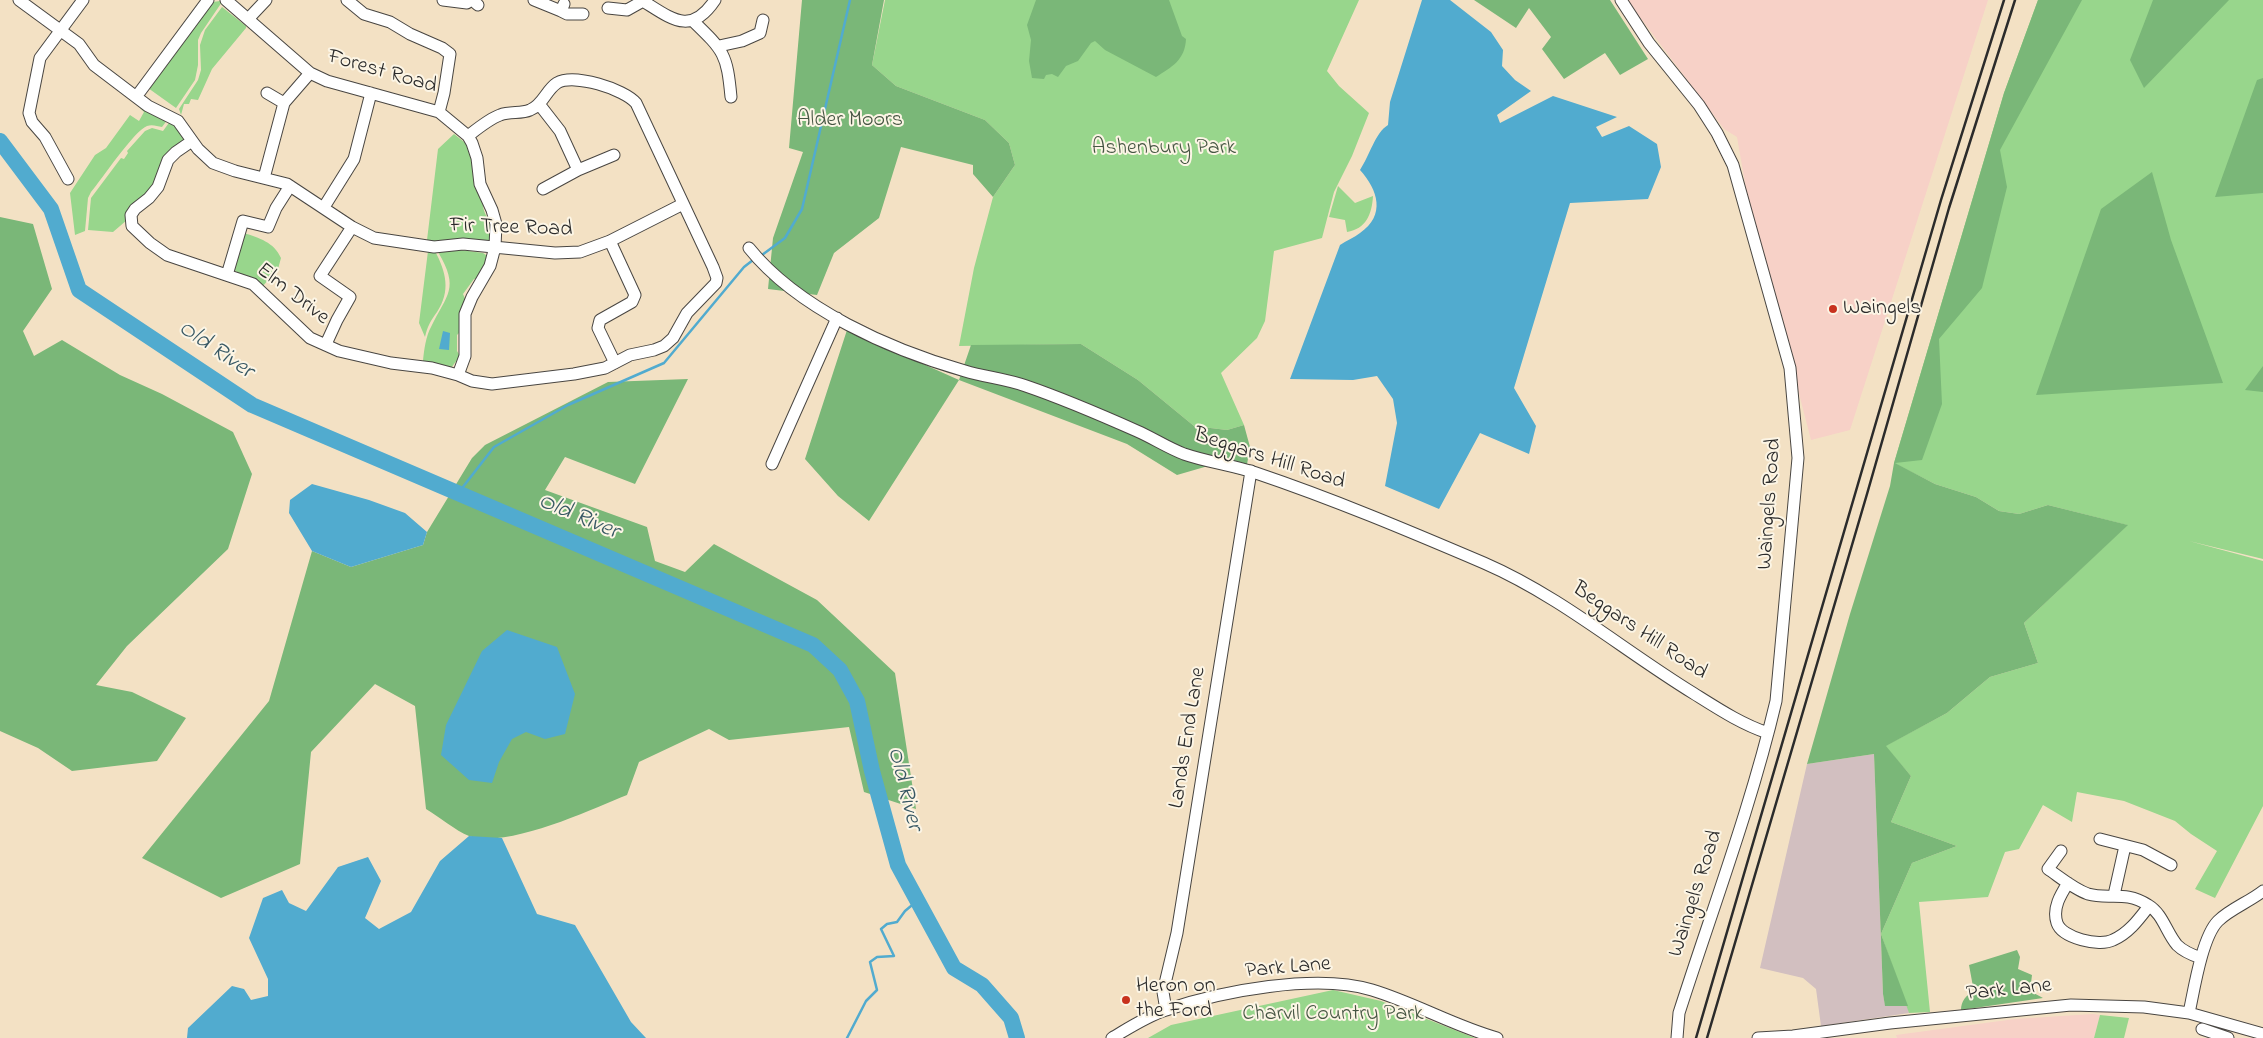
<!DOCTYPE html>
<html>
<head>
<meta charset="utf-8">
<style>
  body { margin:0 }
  canvas { display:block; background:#f3e1c4 }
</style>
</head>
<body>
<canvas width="2263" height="1038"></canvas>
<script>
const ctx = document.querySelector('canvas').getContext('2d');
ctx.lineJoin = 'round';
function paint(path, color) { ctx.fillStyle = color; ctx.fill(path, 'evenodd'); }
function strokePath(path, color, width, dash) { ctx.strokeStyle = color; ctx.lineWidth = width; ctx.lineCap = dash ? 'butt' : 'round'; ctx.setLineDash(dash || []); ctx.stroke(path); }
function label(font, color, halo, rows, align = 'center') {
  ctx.font = font + ' "Indie Flower",sans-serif'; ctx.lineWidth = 4; ctx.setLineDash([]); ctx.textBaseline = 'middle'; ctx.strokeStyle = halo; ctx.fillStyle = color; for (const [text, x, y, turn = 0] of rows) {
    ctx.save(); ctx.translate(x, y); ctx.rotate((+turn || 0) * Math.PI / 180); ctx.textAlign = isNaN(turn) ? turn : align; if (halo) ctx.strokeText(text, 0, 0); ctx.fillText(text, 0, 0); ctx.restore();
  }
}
paint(new Path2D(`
  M 1627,0 L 1988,0 L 1850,430 L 1811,440 L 1746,189 L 1737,137 L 1724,129 Z
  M 2093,1014 L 2100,1015 L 2094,1038 L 1897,1038 L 1896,1035 L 2015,1019 Z`), '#f7d1c7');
paint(new Path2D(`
  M 1874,754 L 1883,994 L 1885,1005 L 1908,1006 L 1909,1013 L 1821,1026 L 1816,989 L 1803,978 L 1760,968 L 1807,764 Z`), '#d2bfc0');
paint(new Path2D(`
  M 885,0 L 1359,0 L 1327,71 L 1339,86 L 1369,113 L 1352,156 L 1334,192 L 1322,238 L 1274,251 L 1265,321 L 1257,338 L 1221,373 L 1244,425 L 1227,430 L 1194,426 L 1138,380 L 1081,344 L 959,346 L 974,268 L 993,197 L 1015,165 L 1009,143 L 985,120 L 896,86 L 872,65 Z
  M 2038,0 L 2263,0 L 2263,559 L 2189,541 L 2263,561 L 2263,806 L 2215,898 L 2195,889 L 2217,851 L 2191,834 L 2175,821 L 2124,801 L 2077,792 L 2072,822 L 2043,805 L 2019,849 L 2005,852 L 1988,897 L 1919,902 L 1930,1012 L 1909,1013 L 1881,934 L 1912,863 L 1957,846 L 1891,822 L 1911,776 L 1885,746 L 1947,713 L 1990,677 L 2038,663 L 2024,623 L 2127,525 L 2048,505 L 2019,514 L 1999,511 L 1976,497 L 1935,484 L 1894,463 L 2004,93 Z
  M 220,1 L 222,2 L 201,33 L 198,40 L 198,65 L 195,80 L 176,108 L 148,88 L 213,2 Z
  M 222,7 L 246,26 L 246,28 L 212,69 L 198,100 L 191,99 L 189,104 L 184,104 L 181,115 L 179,109 L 198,80 L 201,70 L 200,45 L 205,30 Z
  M 141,107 L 168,119 L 162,127 C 157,126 152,124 147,126 C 134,131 102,179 91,192 L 88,198 L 85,231 L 75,235 L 70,193 L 95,155 L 106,148 L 130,115 L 139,121 L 144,112 L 140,108 Z
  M 171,120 L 186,140 L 167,156 L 163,156 L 150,194 L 145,194 L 127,220 L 113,232 L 88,230 L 91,198 L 121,158 L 124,159 L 128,153 L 127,151 L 145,131 L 152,128 L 163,131 Z
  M 454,134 L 468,145 L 483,202 C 482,209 487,219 492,224 L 489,243 L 437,242 L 427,240 L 438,149 Z
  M 1338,186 L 1355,203 L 1373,196 C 1372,214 1366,229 1347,232 L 1345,220 L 1329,217 Z
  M 244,233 C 259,238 274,242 281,258 L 278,269 L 262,287 L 234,270 Z
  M 461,250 L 483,253 L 489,257 L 480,278 L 474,279 L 463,294 L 466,301 L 460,332 L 457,335 L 457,351 L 460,356 L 451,368 L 423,361 C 424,350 426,336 431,327 C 447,294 460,289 438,252 Z
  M 428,251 L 435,251 C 446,272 451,291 437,312 C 431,320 427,327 425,337 L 419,323 Z
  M 1333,990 L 1381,1001 L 1475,1038 L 1148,1038 L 1171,1025 Z
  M 2100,1015 L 2129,1018 L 2124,1038 L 2094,1038 Z`), '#98d68c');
paint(new Path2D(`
  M 802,0 L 884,0 L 872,65 L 896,86 L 985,120 L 1009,143 L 1015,165 L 993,197 L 973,174 L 973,165 L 901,147 L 879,218 L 834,253 L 817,295 L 768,289 L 773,238 L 803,152 L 789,148 Z
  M 1036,0 L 1169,0 L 1182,36 L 1186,39 C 1185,60 1172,67 1156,77 L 1105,50 L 1095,41 L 1091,43 L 1078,61 L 1066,66 L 1058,77 L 1052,74 L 1046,75 L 1044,79 L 1032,78 L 1029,61 L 1031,40 L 1027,25 Z
  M 1474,0 L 1610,0 L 1648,59 L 1620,75 L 1605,53 L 1564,79 L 1542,49 L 1551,37 L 1529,8 L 1516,28 Z
  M 2038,0 L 2082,0 L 2000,150 L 2007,187 L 1982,288 L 1939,339 L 1942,404 L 1922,460 L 1895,463 L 1935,484 L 1976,497 L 1999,511 L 2019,514 L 2048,505 L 2128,525 L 2024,623 L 2038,663 L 1990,677 L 1947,713 L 1886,746 L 1911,776 L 1891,822 L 1957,846 L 1912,863 L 1881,934 L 1908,1006 L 1885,1006 L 1883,994 L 1874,754 L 1807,764 L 1850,614 L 1890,486 L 1894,463 L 2004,93 Z
  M 2153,0 L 2229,0 L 2144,88 L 2130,60 Z
  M 2263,78 L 2263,193 L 2215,197 L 2257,80 Z
  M 2152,172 L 2171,240 L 2223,383 L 2036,395 L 2101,209 Z
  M 0,217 L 33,224 L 52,289 L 23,331 L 34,356 L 62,340 L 120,375 L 162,394 L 233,432 L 252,474 L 228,549 L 127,646 L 96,685 L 132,692 L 186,718 L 157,761 L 72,771 L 38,748 L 0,731 Z
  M 847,330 L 959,380 L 971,345 L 1081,344 L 1138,380 L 1194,426 L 1227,430 L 1244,425 L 1250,447 L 1245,476 L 1208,466 L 1177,475 L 1127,444 L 959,380 L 869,521 L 838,496 L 805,459 Z
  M 2263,366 L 2263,392 L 2245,390 Z
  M 688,379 L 635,484 L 565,457 L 545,490 L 647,527 L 655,561 L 685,572 L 714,544 L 817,600 L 895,673 L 916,809 L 864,792 L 849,727 L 729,740 L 709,729 L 639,762 L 627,795 C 590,810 507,849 469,836 C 456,831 438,816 426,809 L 415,706 L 375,684 L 311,752 L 300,864 L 221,898 L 142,858 L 269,701 L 312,551 L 351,567 L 423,545 L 427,532 L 472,458 L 485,445 L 608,382 Z
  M 2017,950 L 2020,957 L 2018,969 L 2032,975 L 2030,991 L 2043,998 L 1961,1010 C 1961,1002 1966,994 1974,992 L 1969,965 Z`), '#7ab778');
paint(new Path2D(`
  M 1422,0 L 1450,0 L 1491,32 L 1503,50 L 1502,66 L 1515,80 L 1531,91 L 1497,115 L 1500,123 L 1553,96 L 1617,117 L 1596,127 L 1602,137 L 1629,126 L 1657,144 L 1661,167 L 1648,199 L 1570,203 L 1514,388 L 1536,426 L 1529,454 L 1480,433 L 1439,509 L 1385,486 L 1397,423 L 1393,399 L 1377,376 L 1353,380 L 1290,379 L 1340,245 C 1347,240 1354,238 1360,233 C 1386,215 1378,190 1360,170 C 1370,155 1375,133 1388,125 L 1390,102 Z
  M 443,331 L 450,333 L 449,350 L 439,349 Z
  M 312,484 L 369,500 L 405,513 L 427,532 L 423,545 L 351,567 L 312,551 L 289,513 L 290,500 Z
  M 507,630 L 557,647 L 575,694 L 565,734 L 545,739 L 526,732 L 512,739 L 499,762 L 492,783 L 469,780 L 441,755 L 446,725 L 482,651 Z
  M 469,836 L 502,838 L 537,914 L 575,925 L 631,1022 L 646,1038 L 187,1038 L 188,1028 L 232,986 L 244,989 L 251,1000 L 268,996 L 268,979 L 249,938 L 263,898 L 282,890 L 289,903 L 306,911 L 338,867 L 368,857 L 381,881 L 365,918 L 379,929 L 411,912 L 440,861 Z`), '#51abcf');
strokePath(new Path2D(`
  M 762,255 L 785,238 L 802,209 L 850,0
  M 459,492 L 494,447 L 568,405 L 664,363 L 744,267 L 753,260
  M 847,1038 L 866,1001 L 877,990 L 870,962 L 877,957 L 894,956 L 881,929 L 887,924 L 897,922 L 905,911 L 917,901`), '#51abcf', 2.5);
strokePath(new Path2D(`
  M 0,141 L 51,209 L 79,290 L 252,405 L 813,645 L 840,670 L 857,701 L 872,771 L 898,865 L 954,968 L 982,985 L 1011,1018 L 1017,1038`), '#51abcf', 16);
const minor = new Path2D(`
  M 19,0 L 79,44 L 94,65 L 148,106 L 178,121 L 198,149 L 213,163 L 235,171 L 287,184 L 352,227 L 374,238 L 434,247 L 463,244 L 555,253 L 580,252 L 610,241 L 683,204
  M 226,0 L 310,73 L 327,81 L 439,112 L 444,93 L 450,54 L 442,48 L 410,34 L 390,22 L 364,14 L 347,0
  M 443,0 L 467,3
  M 472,0 L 478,5
  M 534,0 L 561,11
  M 1621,0 L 1649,43 L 1699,105 L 1717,133 L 1733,165 L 1790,368 L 1798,458 L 1776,701 C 1751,807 1712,910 1679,1013 L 1677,1038
  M 564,4 L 561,11 L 567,14 L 583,14
  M 608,8 L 627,10 L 643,1 C 672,19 691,36 715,0
  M 249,18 L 266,0
  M 693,21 C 724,51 727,54 731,97
  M 719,46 L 742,41 L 760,33 L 763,20
  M 267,93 L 284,103
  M 136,97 L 208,0
  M 539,104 L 560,131 L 578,170
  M 439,112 L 468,136 L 472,143 L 477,158 L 480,184 L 492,210 L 496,224 L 495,247 L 490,266 L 472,297 L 465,314 L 465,356 L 458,375 L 472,381 L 492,384 L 574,374 L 605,368 L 630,355 L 654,350 L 664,346 L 673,338 L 687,313 L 716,283 L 717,278 L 713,267 L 636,103 C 624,89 574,73 557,83 C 546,90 543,105 530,110 C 521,114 510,111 500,115 C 489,119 477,129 468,136
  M 192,141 L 176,152 L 168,160 L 158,187 L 149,198 L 135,209 L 131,215 L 132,226 L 150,243 L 167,255 L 253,284 L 310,338 L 339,351 L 391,363 L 432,368 L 458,375
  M 264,178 L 284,103 L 310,73
  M 68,179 L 45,137 L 32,122 L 29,113 L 40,58 L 83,0
  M 543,189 L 578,170 L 614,155
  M 324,207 L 354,159 L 371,93
  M 610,241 L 635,295 L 632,302 L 600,320 L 598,328 L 615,363
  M 749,248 C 798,309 891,350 965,371 C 985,377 1006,379 1026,386 C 1064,399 1101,415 1137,431 C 1153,438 1168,448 1184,454 C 1207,462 1232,465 1256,473 C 1333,499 1409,531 1484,563 C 1560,596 1623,650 1693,693 C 1717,708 1741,724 1768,733
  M 227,275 L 243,221 L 268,227 L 276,208 L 290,186
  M 326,344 L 337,320 L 350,297 L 320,276 L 352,227
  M 772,464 L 837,318
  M 2100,839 L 2143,850 L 2171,865
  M 2061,851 L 2048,869 C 2061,878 2074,889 2088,894 C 2109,900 2125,890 2148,905 C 2163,914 2166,932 2177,945 C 2184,952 2192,955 2201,958
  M 2068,883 C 2061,894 2052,908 2057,923 C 2062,938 2099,947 2113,940 C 2129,933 2139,919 2149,906
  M 2114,895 L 2125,846
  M 1166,1010 L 1163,992 L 1177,933 L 1251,471
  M 2189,1013 C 2194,990 2202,937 2218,921 C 2230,909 2249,902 2263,891
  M 2202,1029 L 2228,1038
  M 1112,1038 C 1129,1028 1147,1016 1166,1010 C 1221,991 1317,973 1372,990 C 1415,1003 1454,1026 1497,1038
  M 1758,1038 L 1793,1036 L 1890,1023 L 2071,1005 L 2144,1007 L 2189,1013 L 2263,1034`);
strokePath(minor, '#494642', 13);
strokePath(minor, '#fff', 11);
strokePath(new Path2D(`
  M 1696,1038 L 1941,200 L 2004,0
  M 1707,1038 L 1867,494 L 1949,208 L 2015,0`), '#2b2b2b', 2.5);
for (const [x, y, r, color] of [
  [1833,309,5,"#c8321e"],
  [1126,1000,5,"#c8321e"]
]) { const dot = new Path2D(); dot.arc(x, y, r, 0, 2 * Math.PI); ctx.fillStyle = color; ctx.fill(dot); strokePath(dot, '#fcf5e5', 2); }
label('22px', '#2b2b2b', '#fcf5e5', [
  ["Forest Road",382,73,16],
  ["Fir Tree Road",511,229,2],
  ["Elm Drive",292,295,38],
  ["Beggars Hill Road",1269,460,18],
  ["Waingels Road",1771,504,-86],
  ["Beggars Hill Road",1639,632,34],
  ["Lands End Lane",1189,738,-81],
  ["Waingels Road",1697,894,-72],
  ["Park Lane",1288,969,-5],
  ["Park Lane",2009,991,-6]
]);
label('22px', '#465643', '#fcf5e5', [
  ["Alder Moors",850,121],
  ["Ashenbury Park",1164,149],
  ["Charvil Country Park",1333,1015]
]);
label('22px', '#2b2b2b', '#fcf5e5', [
  ["Waingels",1843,309],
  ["Heron on",1136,987],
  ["the Ford",1136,1012]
], 'left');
label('italic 24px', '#385864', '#fcf5e5', [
  ["Old River",215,351,34],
  ["Old River",578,518,23],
  ["Old River",903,789,76]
]);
</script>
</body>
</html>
